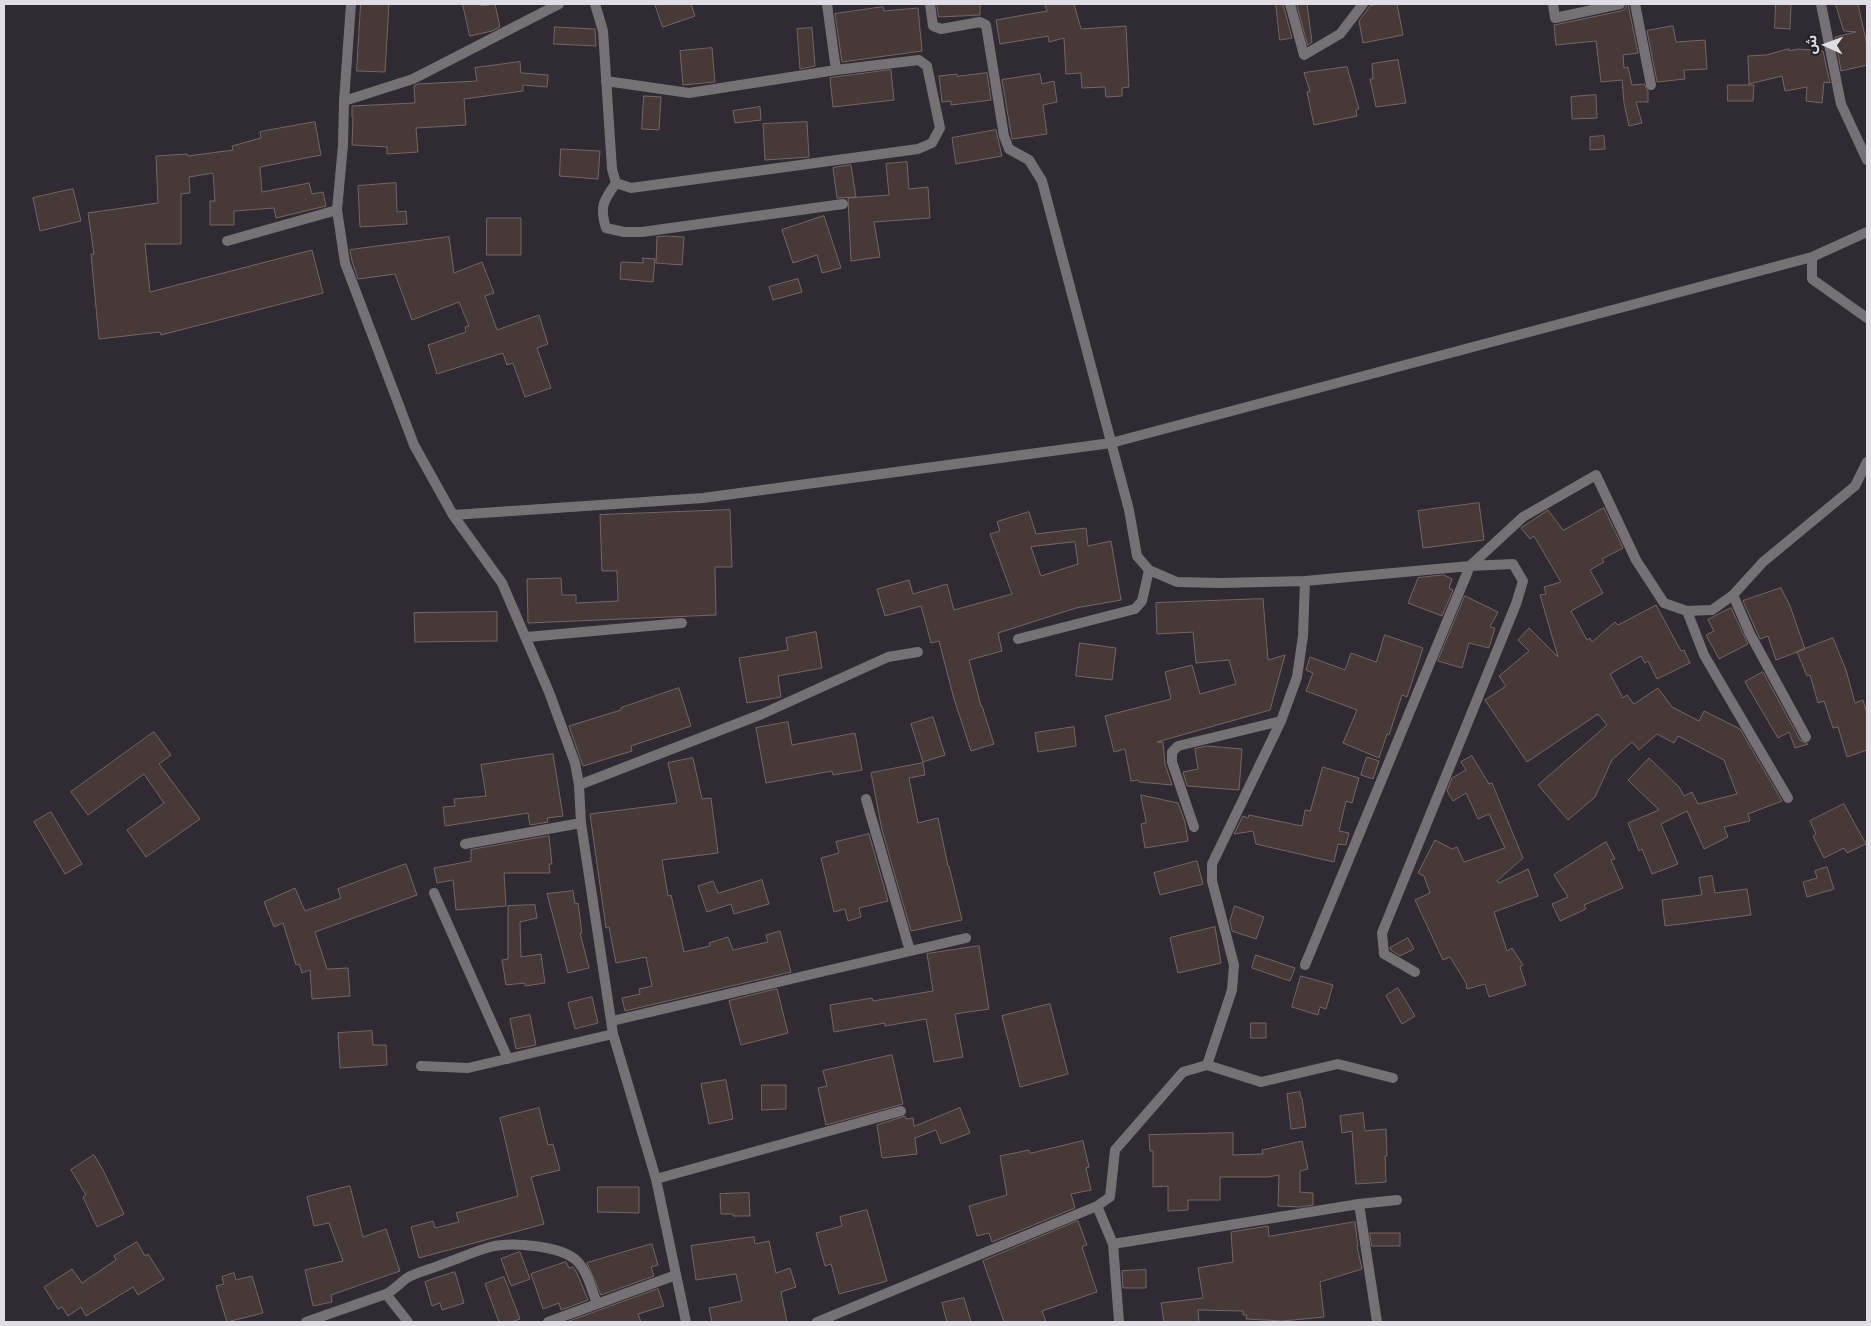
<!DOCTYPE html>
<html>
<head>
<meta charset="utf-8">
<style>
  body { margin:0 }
  #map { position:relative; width:1871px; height:1326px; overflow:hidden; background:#302a33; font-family:"Noto Serif","Noto Sans Arabic",serif }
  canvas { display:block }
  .frame { position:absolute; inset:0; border:5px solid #e1dde4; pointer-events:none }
  .north { position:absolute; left:1801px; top:20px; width:50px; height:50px; -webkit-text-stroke:4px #262029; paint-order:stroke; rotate:272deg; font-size:14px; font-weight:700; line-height:20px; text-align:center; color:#e1dde4 }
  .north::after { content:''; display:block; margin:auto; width:18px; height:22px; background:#e1dde4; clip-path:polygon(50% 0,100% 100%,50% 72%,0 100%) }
</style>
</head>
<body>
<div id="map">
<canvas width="1871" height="1326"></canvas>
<div class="frame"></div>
<div class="north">ش</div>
</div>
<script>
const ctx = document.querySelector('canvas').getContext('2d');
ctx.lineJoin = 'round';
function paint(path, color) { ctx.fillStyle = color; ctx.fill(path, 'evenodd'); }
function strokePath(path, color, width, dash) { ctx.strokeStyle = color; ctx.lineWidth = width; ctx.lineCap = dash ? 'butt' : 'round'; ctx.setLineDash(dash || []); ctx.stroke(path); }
const building = new Path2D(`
  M 361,4 L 389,4 L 385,72 L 357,71 Z
  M 463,4 L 480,4 L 481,6 L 495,4 L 500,27 L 492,31 L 470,36 Z
  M 655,4 L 691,4 L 695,16 L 663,27 Z
  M 937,4 L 980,4 L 980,15 L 939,17 Z
  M 1045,4 L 1074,4 L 1081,29 L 1126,26 L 1129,87 L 1122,88 L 1122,96 L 1106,97 L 1105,87 L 1082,88 L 1081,73 L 1066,74 L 1064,38 L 1049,42 L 1048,36 L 1000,44 L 996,20 L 1047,11 Z
  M 1276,4 L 1283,4 L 1292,38 L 1280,40 Z
  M 1297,4 L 1307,4 L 1312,42 L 1308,45 Z
  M 1379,4 L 1397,4 L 1403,35 L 1363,43 L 1359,21 L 1370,6 Z
  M 1627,4 L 1628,4 L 1638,53 L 1623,55 L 1624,68 L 1628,67 L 1632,85 L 1644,84 L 1648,91 L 1648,102 L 1636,102 L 1642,123 L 1629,126 L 1624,103 L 1622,80 L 1601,82 L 1596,41 L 1556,45 L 1554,25 L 1621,11 L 1625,9 Z
  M 1776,4 L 1791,4 L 1790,29 L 1775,28 Z
  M 1836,4 L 1858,4 L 1867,45 L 1867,65 L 1841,71 L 1835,37 L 1856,32 L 1844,31 Z
  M 883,7 L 884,11 L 918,8 L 922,51 L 842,62 L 835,14 Z
  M 1673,26 L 1676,42 L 1705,40 L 1707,69 L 1684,70 L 1685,79 L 1657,82 L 1647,31 Z
  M 555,27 L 595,29 L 596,46 L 554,44 Z
  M 812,28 L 815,66 L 800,69 L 797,29 Z
  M 712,48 L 715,82 L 683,85 L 680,51 Z
  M 1789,49 L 1789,51 L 1798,49 L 1823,51 L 1830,83 L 1824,82 L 1822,103 L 1806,101 L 1807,87 L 1785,91 L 1782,76 L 1749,84 L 1748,56 L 1766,55 Z
  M 1398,60 L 1406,103 L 1376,107 L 1370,79 L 1373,79 L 1372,64 Z
  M 520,62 L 521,73 L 548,75 L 547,87 L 523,85 L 523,91 L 464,99 L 466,125 L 416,128 L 418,152 L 387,154 L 387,147 L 352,145 L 353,117 L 352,117 L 352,106 L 415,103 L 414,86 L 418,84 L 477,81 L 475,68 Z
  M 1347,67 L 1359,109 L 1356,110 L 1357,116 L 1314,125 L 1307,92 L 1310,91 L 1304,73 Z
  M 891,70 L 894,100 L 833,107 L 830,78 Z
  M 987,73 L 991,100 L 951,105 L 951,101 L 942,102 L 939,76 L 957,74 L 957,76 Z
  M 1040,74 L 1042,84 L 1054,81 L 1057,102 L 1043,105 L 1047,134 L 1012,139 L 1002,80 Z
  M 1728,85 L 1754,85 L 1753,101 L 1728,101 Z
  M 1596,95 L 1597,118 L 1572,119 L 1571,97 Z
  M 644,96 L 661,97 L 659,130 L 642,129 Z
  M 760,107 L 761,120 L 735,123 L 733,111 Z
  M 315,122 L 321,155 L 260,167 L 262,192 L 309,183 L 312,194 L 323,192 L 326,206 L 276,218 L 274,208 L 234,211 L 234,225 L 210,225 L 210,201 L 215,201 L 213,173 L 189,177 L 190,193 L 181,194 L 181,244 L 145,244 L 150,292 L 312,250 L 323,293 L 161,335 L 160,332 L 99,339 L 91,254 L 94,254 L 88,213 L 158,203 L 156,156 L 187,154 L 188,156 L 233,150 L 232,146 L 261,138 L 260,132 Z
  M 807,122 L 809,157 L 765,160 L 763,124 Z
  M 996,130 L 1002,156 L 956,164 L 952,138 Z
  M 1604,136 L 1605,149 L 1590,150 L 1590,137 Z
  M 561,149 L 600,151 L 598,179 L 560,176 Z
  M 907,162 L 909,189 L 928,187 L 930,218 L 874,222 L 880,257 L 851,261 L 848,198 L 889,195 L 886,164 Z
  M 851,165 L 856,197 L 837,198 L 833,168 Z
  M 396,183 L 397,212 L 406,211 L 407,224 L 360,227 L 358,186 Z
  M 73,189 L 81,221 L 40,231 L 33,198 Z
  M 824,216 L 841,268 L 822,273 L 817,255 L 793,263 L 782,230 Z
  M 487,218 L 521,218 L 521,255 L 487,255 Z
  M 666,236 L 684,237 L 682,265 L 656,263 L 657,237 Z
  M 449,237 L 454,273 L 482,262 L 494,293 L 485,296 L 497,330 L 539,315 L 548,344 L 537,348 L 551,388 L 525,397 L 513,363 L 507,365 L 503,353 L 437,374 L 428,345 L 466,332 L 465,327 L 469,326 L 459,302 L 412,320 L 395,274 L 358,279 L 352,261 L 350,250 Z
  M 643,258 L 655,259 L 653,282 L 620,279 L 621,262 L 643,263 Z
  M 798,279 L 802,292 L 773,300 L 769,287 Z
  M 1479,503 L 1484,540 L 1423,548 L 1418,511 Z
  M 1604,508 L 1623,548 L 1602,559 L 1604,562 L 1590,570 L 1603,593 L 1571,611 L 1587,640 L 1590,638 L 1592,642 L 1615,622 L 1618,625 L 1656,605 L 1681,651 L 1684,650 L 1690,663 L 1657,679 L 1648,661 L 1645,663 L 1641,656 L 1610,674 L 1623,698 L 1627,695 L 1634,704 L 1658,688 L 1672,707 L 1699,721 L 1704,711 L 1740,729 L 1782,801 L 1748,814 L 1750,821 L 1724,827 L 1728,837 L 1704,849 L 1687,811 L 1661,824 L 1678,864 L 1652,874 L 1642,849 L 1639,851 L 1628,823 L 1659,810 L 1628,780 L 1649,758 L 1679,787 L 1684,796 L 1692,792 L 1698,804 L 1737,794 L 1724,760 L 1678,736 L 1674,743 L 1657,734 L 1639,750 L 1632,742 L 1612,760 L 1595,797 L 1568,820 L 1538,785 L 1607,725 L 1598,714 L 1527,762 L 1485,700 L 1506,686 L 1499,676 L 1529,651 L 1518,640 L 1529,628 L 1558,657 L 1540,595 L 1546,594 L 1544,587 L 1561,582 L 1534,536 L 1530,539 L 1521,528 L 1548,510 L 1563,530 Z
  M 730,510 L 732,567 L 715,567 L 716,615 L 528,623 L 527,579 L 561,578 L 562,595 L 576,595 L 576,603 L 618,601 L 617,571 L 602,571 L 600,515 Z
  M 1029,512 L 1036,534 L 1086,528 L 1088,546 L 1111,541 L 1121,600 L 1076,608 L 998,633 L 1002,651 L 969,660 L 981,706 L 982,706 L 994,744 L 971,751 L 954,699 L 939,641 L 931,643 L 921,606 L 885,616 L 877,589 L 909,580 L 913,594 L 947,584 L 954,610 L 1012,594 L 990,534 L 1000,531 L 997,522 ZM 1075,542 L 1078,564 L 1041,576 L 1031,547 Z
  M 1444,575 L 1452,579 L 1449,588 L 1453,590 L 1442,616 L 1408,603 L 1418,578 Z
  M 1781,588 L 1790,606 L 1805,649 L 1776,660 L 1768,636 L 1760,639 L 1743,601 Z
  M 1465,596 L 1498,612 L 1490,627 L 1495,628 L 1489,648 L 1469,643 L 1462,668 L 1438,661 Z
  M 1263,599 L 1268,660 L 1285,655 L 1270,710 L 1157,742 L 1163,742 L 1165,764 L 1172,785 L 1139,782 L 1138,780 L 1131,781 L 1125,749 L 1114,752 L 1105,716 L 1171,699 L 1165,672 L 1192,665 L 1200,694 L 1236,684 L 1229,660 L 1196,663 L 1193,632 L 1157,634 L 1156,603 Z
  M 1731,608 L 1748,644 L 1719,659 L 1706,635 L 1714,631 L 1708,620 Z
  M 497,612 L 497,641 L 415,642 L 414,613 Z
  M 816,632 L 822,668 L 778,676 L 781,697 L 747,703 L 739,658 L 788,650 L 786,638 Z
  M 1385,635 L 1423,648 L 1407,697 L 1402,695 L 1389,735 L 1387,734 L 1379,758 L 1343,743 L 1357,710 L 1306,691 L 1313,673 L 1306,670 L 1310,657 L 1345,670 L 1351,653 L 1376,662 Z
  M 1833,638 L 1846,670 L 1855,703 L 1863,700 L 1867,714 L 1867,750 L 1847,757 L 1838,727 L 1833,728 L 1824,701 L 1818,703 L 1810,675 L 1807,676 L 1797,652 Z
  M 1080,643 L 1116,648 L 1112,680 L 1076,676 Z
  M 1763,672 L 1800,740 L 1808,744 L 1795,748 L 1789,732 L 1778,738 L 1745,682 Z
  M 679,688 L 691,726 L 631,746 L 632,751 L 583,766 L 569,726 L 621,710 L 621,708 Z
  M 933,717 L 945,755 L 923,762 L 911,724 Z
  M 788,722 L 792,745 L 855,733 L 862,770 L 833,775 L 832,771 L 766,783 L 756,728 Z
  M 1074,727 L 1076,746 L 1038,752 L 1035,733 Z
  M 154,732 L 171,755 L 159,764 L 200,819 L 146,857 L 127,830 L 164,803 L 144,774 L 88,815 L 71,792 Z
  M 1207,746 L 1242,749 L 1239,790 L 1187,786 L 1183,772 L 1198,769 L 1195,749 Z
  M 553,754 L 563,816 L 547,818 L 548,822 L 530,825 L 528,813 L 445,826 L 443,807 L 455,806 L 454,799 L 486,796 L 481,765 Z
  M 1472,756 L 1489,784 L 1492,783 L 1523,858 L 1497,881 L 1499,883 L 1528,869 L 1538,896 L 1494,912 L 1507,951 L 1512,948 L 1523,965 L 1520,967 L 1526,985 L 1489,997 L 1485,984 L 1467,989 L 1466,983 L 1450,957 L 1443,960 L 1415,900 L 1430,893 L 1424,876 L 1418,873 L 1435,840 L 1452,849 L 1457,847 L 1464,862 L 1505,848 L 1489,814 L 1478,819 L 1466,793 L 1453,801 L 1447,791 L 1452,778 L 1466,770 L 1461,762 Z
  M 1367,757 L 1379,761 L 1373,779 L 1361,775 Z
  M 693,758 L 702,799 L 711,798 L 718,853 L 662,860 L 668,896 L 671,895 L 684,952 L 710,946 L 709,943 L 728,937 L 733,950 L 768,942 L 766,935 L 780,931 L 791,972 L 625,1011 L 622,998 L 640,994 L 639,989 L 652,986 L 646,957 L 616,963 L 609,927 L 606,928 L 590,814 L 677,803 L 668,763 Z
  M 923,763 L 925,775 L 909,778 L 918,823 L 938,818 L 948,866 L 949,866 L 962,920 L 911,931 L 882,830 L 871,773 Z
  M 1323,767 L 1359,778 L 1352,803 L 1346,801 L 1339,831 L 1349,833 L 1346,845 L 1338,844 L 1334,862 L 1256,844 L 1253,831 L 1234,834 L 1243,816 L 1248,818 L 1249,815 L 1302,826 L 1305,810 L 1310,811 Z
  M 1141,795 L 1178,803 L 1185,822 L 1188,841 L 1145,848 L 1141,824 L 1146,823 Z
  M 1844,804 L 1866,844 L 1847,853 L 1844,848 L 1824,858 L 1813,836 L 1816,834 L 1810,821 Z
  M 51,812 L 82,864 L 65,874 L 34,822 Z
  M 869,834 L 888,901 L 859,908 L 861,917 L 848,921 L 845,909 L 834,912 L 821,858 L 839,853 L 836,842 Z
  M 549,836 L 552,864 L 549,864 L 550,873 L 504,873 L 506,906 L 456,910 L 453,880 L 437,883 L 434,868 L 471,861 L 471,850 Z
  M 1606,842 L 1615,859 L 1611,860 L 1623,888 L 1584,905 L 1586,909 L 1560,921 L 1552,904 L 1568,897 L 1554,875 Z
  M 1197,861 L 1203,884 L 1160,895 L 1154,873 Z
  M 406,864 L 417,895 L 315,932 L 327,969 L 348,968 L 350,996 L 312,999 L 310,970 L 302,973 L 299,964 L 296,965 L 283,923 L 274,927 L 264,902 L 295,888 L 305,911 L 341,898 L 338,889 Z
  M 1827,867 L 1834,889 L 1807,897 L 1803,882 L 1817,878 L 1815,871 Z
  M 1712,876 L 1715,893 L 1747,889 L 1751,915 L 1665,926 L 1662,900 L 1702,895 L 1699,878 Z
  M 762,880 L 769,904 L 734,914 L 731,904 L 707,912 L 698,886 L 713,881 L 718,893 Z
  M 573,891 L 575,904 L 578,903 L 582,933 L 580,933 L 589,968 L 568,973 L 547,894 Z
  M 535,905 L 537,918 L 520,922 L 521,957 L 541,954 L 545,983 L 525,986 L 525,983 L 506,985 L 502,960 L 508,959 L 508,906 Z
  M 1235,906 L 1264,917 L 1256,939 L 1232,931 L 1230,921 Z
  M 1215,927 L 1221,963 L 1178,973 L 1170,938 Z
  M 1408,938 L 1414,949 L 1400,956 L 1391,950 L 1390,948 Z
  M 979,946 L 989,1009 L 955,1014 L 963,1057 L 934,1062 L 926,1019 L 885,1026 L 885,1023 L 834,1032 L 830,1005 L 872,998 L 873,1001 L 933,991 L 927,954 Z
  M 1256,955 L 1295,968 L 1290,981 L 1252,968 Z
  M 1301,976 L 1333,985 L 1326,1009 L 1320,1007 L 1318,1015 L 1292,1007 Z
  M 1398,988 L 1415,1016 L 1402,1024 L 1386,996 Z
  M 777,989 L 788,1033 L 741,1045 L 729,1001 Z
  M 592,997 L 598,1023 L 575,1029 L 568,1003 Z
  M 1050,1004 L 1068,1074 L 1020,1087 L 1002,1016 Z
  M 530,1015 L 536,1045 L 516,1049 L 510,1019 Z
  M 1251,1023 L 1266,1023 L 1266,1038 L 1251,1038 Z
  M 372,1031 L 373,1045 L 386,1045 L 387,1065 L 340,1068 L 338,1033 Z
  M 892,1055 L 903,1104 L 826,1125 L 818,1088 L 827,1086 L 823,1071 Z
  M 726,1080 L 733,1119 L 709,1124 L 701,1084 Z
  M 762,1085 L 786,1085 L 786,1109 L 762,1110 Z
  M 1300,1092 L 1301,1098 L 1302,1098 L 1306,1127 L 1291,1129 L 1287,1094 Z
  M 539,1108 L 548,1145 L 553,1144 L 560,1170 L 531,1177 L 544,1224 L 419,1258 L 411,1227 L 433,1221 L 435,1228 L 459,1222 L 456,1213 L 518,1196 L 500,1118 Z
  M 960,1108 L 970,1133 L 941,1144 L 936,1130 L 915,1138 L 917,1154 L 882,1158 L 877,1125 L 905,1116 L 906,1119 L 913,1118 L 914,1126 Z
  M 1363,1113 L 1365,1131 L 1386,1129 L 1387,1156 L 1385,1156 L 1386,1182 L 1356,1184 L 1352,1131 L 1342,1133 L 1340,1116 Z
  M 1233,1133 L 1233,1155 L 1263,1154 L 1262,1150 L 1302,1141 L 1308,1169 L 1300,1171 L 1300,1192 L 1313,1193 L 1313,1205 L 1300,1207 L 1278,1206 L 1279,1175 L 1268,1177 L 1220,1177 L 1220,1200 L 1188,1200 L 1188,1210 L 1168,1211 L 1168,1186 L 1153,1187 L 1153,1151 L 1150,1151 L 1149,1135 Z
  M 1083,1141 L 1089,1167 L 1086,1168 L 1091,1190 L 1071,1194 L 1075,1208 L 992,1242 L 989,1233 L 977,1236 L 969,1206 L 1007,1195 L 1000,1156 L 1029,1150 L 1030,1153 Z
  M 94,1155 L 103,1170 L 124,1214 L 97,1227 L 83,1197 L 86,1195 L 71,1170 Z
  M 350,1186 L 363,1237 L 386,1229 L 400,1271 L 331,1295 L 332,1302 L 313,1306 L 305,1270 L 343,1261 L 329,1223 L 314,1226 L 307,1197 Z
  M 598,1187 L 639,1187 L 639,1213 L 598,1212 Z
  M 749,1193 L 750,1216 L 733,1216 L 733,1214 L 721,1214 L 720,1194 Z
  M 867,1210 L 887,1281 L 839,1294 L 831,1264 L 825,1266 L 816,1233 L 842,1226 L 840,1217 Z
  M 1078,1221 L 1087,1245 L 1082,1247 L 1097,1292 L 1042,1311 L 1046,1322 L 1004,1322 L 983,1261 Z
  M 1355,1222 L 1358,1246 L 1357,1246 L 1362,1269 L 1320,1282 L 1324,1317 L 1283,1321 L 1246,1319 L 1247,1315 L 1243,1315 L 1243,1311 L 1198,1310 L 1199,1322 L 1164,1322 L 1161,1303 L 1203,1298 L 1198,1268 L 1233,1262 L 1231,1232 L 1268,1226 L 1269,1236 Z
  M 1370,1233 L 1400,1233 L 1400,1246 L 1372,1246 Z
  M 754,1237 L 755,1244 L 769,1241 L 776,1273 L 790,1268 L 796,1287 L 781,1292 L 787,1322 L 712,1322 L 709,1308 L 742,1301 L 736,1274 L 696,1280 L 691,1246 Z
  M 137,1242 L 145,1256 L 148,1254 L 164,1279 L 138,1295 L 133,1287 L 86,1316 L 81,1307 L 68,1316 L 62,1307 L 58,1309 L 44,1287 L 72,1269 L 82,1283 L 116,1260 L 114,1256 Z
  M 652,1244 L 658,1265 L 651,1267 L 654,1276 L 601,1295 L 587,1263 Z
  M 520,1252 L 530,1279 L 511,1286 L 501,1259 Z
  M 566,1262 L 569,1268 L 573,1267 L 577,1273 L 588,1300 L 561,1310 L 559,1303 L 543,1309 L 531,1274 Z
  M 1146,1270 L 1146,1288 L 1123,1288 L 1122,1271 Z
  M 455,1272 L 464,1303 L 442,1310 L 440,1303 L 432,1306 L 425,1282 Z
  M 234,1273 L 236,1280 L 252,1276 L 263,1313 L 227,1322 L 216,1286 L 224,1284 L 222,1277 Z
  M 504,1277 L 520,1319 L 511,1322 L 499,1322 L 485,1284 Z
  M 658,1289 L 664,1306 L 638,1314 L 641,1322 L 567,1322 Z
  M 964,1298 L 971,1322 L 947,1322 L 942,1303 Z`);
paint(building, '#463938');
strokePath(building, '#746665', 1);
strokePath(new Path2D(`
  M 559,4 L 413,79 L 344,101 L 343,145 L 337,210 L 345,263 L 414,445 L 453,515 L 502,583 L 549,692 L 575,763 L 579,785 L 581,823 L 613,1034 L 656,1179 L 686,1322
  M 595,4 L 603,31 L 612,169 L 616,183 L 631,188 L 918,149 L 932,143 L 940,128 L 927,66 L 919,60 L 836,70 L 689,93 L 606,81
  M 827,4 L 836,70
  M 930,4 L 933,26 L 941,29 L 980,22 L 986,25 L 1004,136 L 1009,149 L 1029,160 L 1042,181 L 1129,510 L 1137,556 L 1149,570 L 1177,582 L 1221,583 L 1305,581 L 1470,566 L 1523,517 L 1596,475 L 1636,560 L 1664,603 L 1687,611 L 1712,610 L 1733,595 L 1763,562 L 1855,486 L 1867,462
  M 1290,4 L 1304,55 L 1340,34 L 1363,4
  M 1553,4 L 1555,18 L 1620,4
  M 1635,4 L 1651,85
  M 1821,4 L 1841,104 L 1867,160
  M 344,101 L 351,4
  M 616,183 C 604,200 599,206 606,228 L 624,232 L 642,232 L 843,204
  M 227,241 L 337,210
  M 1812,257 L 1812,279 L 1867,318
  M 453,515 L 703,498 L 1111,443 L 1812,257 L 1867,232
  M 1733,595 L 1750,634 L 1806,737
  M 1687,611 L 1704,655 L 1788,798
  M 527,637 L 682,623
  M 1018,639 L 1135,609 L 1142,601 L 1149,570
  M 579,785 L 762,714 L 888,657 L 918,652
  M 866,799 L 910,951
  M 1194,827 L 1172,762 L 1172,752 L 1178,746 L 1281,721
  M 465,844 L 581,823
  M 434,893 L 508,1059
  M 1305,965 L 1470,566 L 1513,564 L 1523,581 L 1516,604 L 1382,933 L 1384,954 L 1415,972
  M 612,1021 L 966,938
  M 1207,1065 L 1232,990 L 1234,965 L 1212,881 L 1212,864 L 1281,721 L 1297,677 L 1303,636 L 1305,581
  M 421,1066 L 468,1068 L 613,1034
  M 656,1179 L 901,1111
  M 1359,1204 L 1377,1322
  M 1097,1206 L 1110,1197 L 1115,1150 L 1183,1072 L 1207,1065 L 1261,1082 L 1338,1064 L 1393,1078
  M 1113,1244 L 1119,1322
  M 386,1294 L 408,1322
  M 306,1322 L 386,1294 C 394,1290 400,1283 407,1278 C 417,1272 432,1269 443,1264 C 460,1258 477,1250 494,1246 C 514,1242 560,1246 576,1260 C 587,1270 592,1290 597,1304
  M 548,1322 L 676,1275
  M 817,1322 L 1097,1206 L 1113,1244 L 1359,1204 L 1397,1200`), '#757175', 10);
</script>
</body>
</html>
